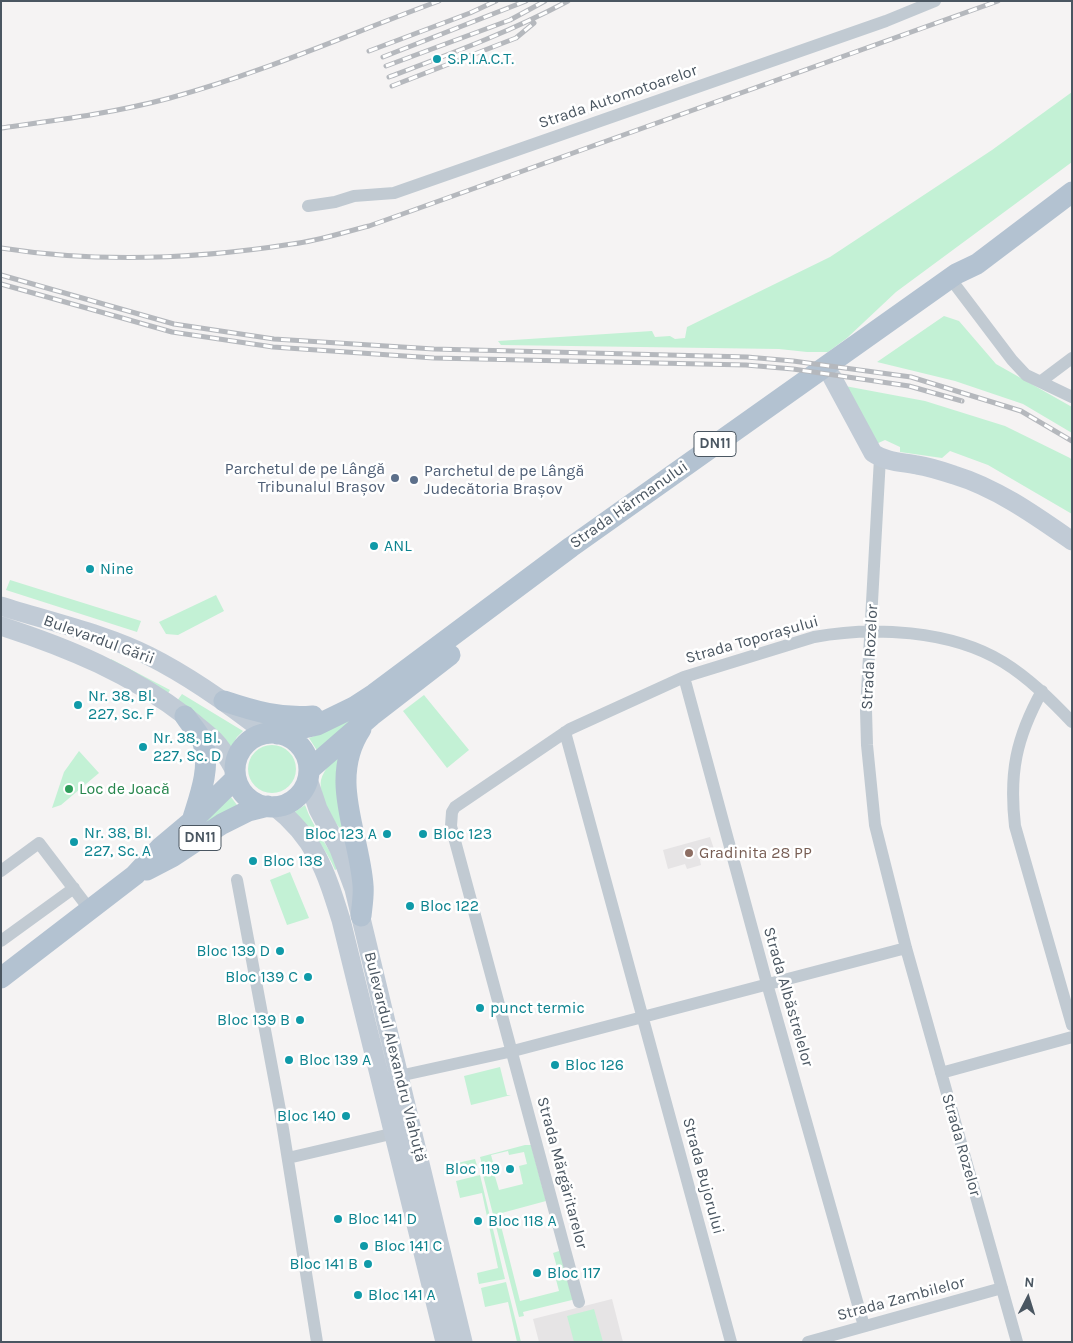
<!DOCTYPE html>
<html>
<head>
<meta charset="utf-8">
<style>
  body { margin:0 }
  #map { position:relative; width:1073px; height:1343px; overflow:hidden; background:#f5f3f3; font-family:Karla,sans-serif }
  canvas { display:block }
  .frame { position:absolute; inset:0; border:2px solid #4a5661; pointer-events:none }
  .north { position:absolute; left:1003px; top:1273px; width:50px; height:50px; -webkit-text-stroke:4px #fff; paint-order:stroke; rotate:5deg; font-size:14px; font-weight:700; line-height:20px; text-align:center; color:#4a5661 }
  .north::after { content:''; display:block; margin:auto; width:18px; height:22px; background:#4a5661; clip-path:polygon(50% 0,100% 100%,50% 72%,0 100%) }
</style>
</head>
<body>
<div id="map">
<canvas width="1073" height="1343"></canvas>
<div class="frame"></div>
<div class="north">N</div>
</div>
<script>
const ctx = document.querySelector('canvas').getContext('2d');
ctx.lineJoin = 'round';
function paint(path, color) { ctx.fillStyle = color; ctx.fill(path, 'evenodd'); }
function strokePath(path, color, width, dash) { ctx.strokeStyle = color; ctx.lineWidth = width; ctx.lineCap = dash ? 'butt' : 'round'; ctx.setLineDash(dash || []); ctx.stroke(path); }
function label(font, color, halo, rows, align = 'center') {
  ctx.font = font + ' Karla,sans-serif'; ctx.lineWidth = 5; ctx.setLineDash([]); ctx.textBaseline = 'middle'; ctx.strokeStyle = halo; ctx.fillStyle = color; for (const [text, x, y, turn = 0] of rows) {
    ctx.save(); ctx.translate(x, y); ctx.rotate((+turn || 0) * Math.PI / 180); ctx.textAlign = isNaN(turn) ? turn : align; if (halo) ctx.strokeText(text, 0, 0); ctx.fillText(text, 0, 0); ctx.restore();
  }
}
paint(new Path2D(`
  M 710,837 L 716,855 L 700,860 L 701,865 L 687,869 L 685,864 L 668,869 L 663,850 Z
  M 612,1299 L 623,1342 L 539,1342 L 533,1319 Z`), '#e6e4e5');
paint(new Path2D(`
  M 1072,92 L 1072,162 L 896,292 L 847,338 L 828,352 L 807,352 L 779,349 L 501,345 L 498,341 L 652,331 L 655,337 L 670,336 L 675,339 L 685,338 L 687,327 L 830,257 L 992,150 Z
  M 944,316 L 959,321 L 996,364 L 1072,407 L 1072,433 L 1023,404 L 955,381 L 877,362 Z
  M 845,386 L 925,401 L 1005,426 L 1070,458 L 1072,460 L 1072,514 L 988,465 L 950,451 L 942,458 L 900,452 L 900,447 L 885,440 L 876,444 Z
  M 10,580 L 141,621 L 137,632 L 6,590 Z
  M 216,595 L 224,611 L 178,635 L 166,634 L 159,622 Z
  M 111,659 L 170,690 L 167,695 L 110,661 Z
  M 182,694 L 243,731 L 237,737 L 231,747 L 177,701 Z
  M 424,695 L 469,750 L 447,768 L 403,711 Z
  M 370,705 L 318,752 L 309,738 L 320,734 Z
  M248 769a24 24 0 1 1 48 0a24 24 0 1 1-48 0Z
  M 79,751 L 99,773 L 61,805 L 52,808 L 64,772 Z
  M 339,754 L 347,835 C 335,827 318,795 321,780 C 324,769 332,762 339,754 Z
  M 231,797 L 240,809 L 189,835 Z
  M 305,805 C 313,828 329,847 339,868 L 335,870 C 325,846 311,832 293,813 Z
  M 290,872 L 309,918 L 287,925 L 270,880 Z
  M 500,1067 L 507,1095 L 511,1095 L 471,1105 L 464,1076 Z
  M 525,1145 L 531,1145 L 546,1201 L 498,1214 L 520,1301 L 559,1291 L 554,1272 L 558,1271 L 553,1253 L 562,1250 L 576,1299 L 523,1312 L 524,1316 L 519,1317 L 483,1175 L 494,1173 L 499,1190 L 523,1184 L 519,1166 L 527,1164 L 524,1152 L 509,1155 L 508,1151 L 491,1155 L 494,1166 L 483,1168 L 480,1157 Z
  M 475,1159 L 478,1169 L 455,1175 L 453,1164 Z
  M 480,1175 L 505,1279 L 479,1284 L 477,1273 L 498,1268 L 482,1193 L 460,1198 L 456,1181 Z
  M 506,1282 L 521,1342 L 517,1342 L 508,1302 L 485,1307 L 481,1288 Z
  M 594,1309 L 603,1342 L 574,1342 L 567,1316 Z`), '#c3f1d5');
strokePath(new Path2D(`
  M 308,206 L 335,202 L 354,196 L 394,193 L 886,21 L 935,1
  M 956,286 L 1012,360 L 1026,375 L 1072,397
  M 1040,382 L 1072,358
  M 880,458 L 866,710 L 867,745 L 875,825 L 906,948 L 1017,1342
  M 684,677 L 766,980 L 864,1326
  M 1042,691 C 1016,738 1009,773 1015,826 L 1072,1025
  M 565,732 L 731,1342
  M 1,871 L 39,843 L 90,910
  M 237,880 L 280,1110 L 317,1342
  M 1,941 L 74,888
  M 941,1073 L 1072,1037
  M 399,1076 L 513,1051 L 906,948
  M 288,1158 L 395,1133
  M 579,1302 L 451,826 L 452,812 L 455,807 L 570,729 L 684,677 L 814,637 C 872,626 951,630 1003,662 C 1029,678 1051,700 1072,722
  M 808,1342 L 1002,1288`), '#c1cad2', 12);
strokePath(new Path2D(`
  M 832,377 L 873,453 C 886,462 902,462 917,465 C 930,467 942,471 954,475 C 997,488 1036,516 1072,541
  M 1,606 C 48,621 106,634 149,656 C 191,677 230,705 267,734
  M 1,626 C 69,648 131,674 188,718 C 196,725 206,732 214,740 C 223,749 229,760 235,771
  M 308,779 L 318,809 L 339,849 L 354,889 L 463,1342
  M 274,806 C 316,839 326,872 341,920 L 445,1342`), '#c1cbd6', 19);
strokePath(new Path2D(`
  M 224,701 C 254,711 281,719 313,716
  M 185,716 C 190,724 200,734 203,743 C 211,768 199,798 192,821
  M235 770a37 37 0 1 1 74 0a37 37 0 1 1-74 0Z
  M 277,734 L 317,725 L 354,707 L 374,694 L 571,547 L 956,274 L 977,264 L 1072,192
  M 309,770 L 371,716 L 450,655
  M 147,870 L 172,857 L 222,824 L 248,811 L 268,806
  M 361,916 C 362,906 364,895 363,885 C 359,832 328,779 361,729
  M 1,978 L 135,875 L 161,847 L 192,821 L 236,778`), '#b3c2d1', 21);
const rail = new Path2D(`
  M 369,51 L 470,13 L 496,1
  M 383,57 L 526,1
  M 386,66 L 510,20 L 545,1
  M 389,77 C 450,54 510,32 568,1
  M 392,86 L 516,38 L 534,23
  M 1,128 C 58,120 114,113 170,98 C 262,73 349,34 439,1
  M 1,248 C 97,263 197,259 292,244 C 318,241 344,232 369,226 L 998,1
  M 1,275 L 174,324 L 274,339 L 434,349 L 747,357 L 793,361 L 911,377 L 1021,411 L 1072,441
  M 1,284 L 172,332 L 273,347 L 434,358 L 746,365 L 793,369 L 909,386 L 962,401`);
strokePath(rail, '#b5b8bd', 5);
strokePath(rail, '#fff', 3, [9]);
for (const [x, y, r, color] of [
  [437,59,5,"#0f9aa8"],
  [395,478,5,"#5c6f8a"],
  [414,480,5,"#5c6f8a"],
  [374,546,5,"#0f9aa8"],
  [90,569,5,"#0f9aa8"],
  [78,705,5,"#0f9aa8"],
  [143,747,5,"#0f9aa8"],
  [69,789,5,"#2e9e5b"],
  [387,834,5,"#0f9aa8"],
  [423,834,5,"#0f9aa8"],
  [74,842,5,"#0f9aa8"],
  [689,853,5,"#8d6e63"],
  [253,861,5,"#0f9aa8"],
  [410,906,5,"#0f9aa8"],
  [280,951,5,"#0f9aa8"],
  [308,977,5,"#0f9aa8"],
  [480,1008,5,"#0f9aa8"],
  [300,1020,5,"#0f9aa8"],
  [289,1060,5,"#0f9aa8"],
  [555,1065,5,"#0f9aa8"],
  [346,1116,5,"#0f9aa8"],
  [510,1169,5,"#0f9aa8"],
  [338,1219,5,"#0f9aa8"],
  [478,1221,5,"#0f9aa8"],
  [364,1246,5,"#0f9aa8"],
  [368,1264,5,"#0f9aa8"],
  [537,1273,5,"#0f9aa8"],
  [358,1295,5,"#0f9aa8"]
]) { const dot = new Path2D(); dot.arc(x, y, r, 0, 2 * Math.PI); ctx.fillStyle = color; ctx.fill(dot); strokePath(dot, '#fff', 2); }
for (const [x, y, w] of [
  [715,444,42],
  [200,838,42]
]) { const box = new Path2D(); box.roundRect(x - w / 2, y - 12.5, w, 25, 4); ctx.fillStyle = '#fff'; ctx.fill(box); strokePath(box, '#4a5661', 1); }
label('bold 15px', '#4a5661', null, [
  ["DN11",715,444],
  ["DN11",200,838]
]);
label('16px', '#0d838f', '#fff', [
  ["S.P.I.A.C.T.",447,59],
  ["ANL",384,546],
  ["Nine",100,569],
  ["Nr. 38, Bl.",88,696],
  ["227, Sc. F",88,714],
  ["Nr. 38, Bl.",153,738],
  ["227, Sc. D",153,756],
  ["Nr. 38, Bl.",84,833],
  ["227, Sc. A",84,851],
  ["Bloc 123 A",377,834,"right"],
  ["Bloc 123",433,834],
  ["Bloc 138",263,861],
  ["Bloc 122",420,906],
  ["Bloc 139 D",270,951,"right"],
  ["Bloc 139 C",298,977,"right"],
  ["punct termic",490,1008],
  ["Bloc 139 B",290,1020,"right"],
  ["Bloc 139 A",299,1060],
  ["Bloc 126",565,1065],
  ["Bloc 140",336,1116,"right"],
  ["Bloc 119",500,1169,"right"],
  ["Bloc 141 D",348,1219],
  ["Bloc 118 A",488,1221],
  ["Bloc 141 C",374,1246],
  ["Bloc 141 B",358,1264,"right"],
  ["Bloc 117",547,1273],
  ["Bloc 141 A",368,1295]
], 'left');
label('16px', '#4a5661', '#fff', [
  ["Strada Automotoarelor",618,97,-19],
  ["Strada Hărmanului",629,505,-35],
  ["Bulevardul Gării",99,640,20],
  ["Strada Toporașului",752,640,-16],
  ["Strada Rozelor",870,657,-87],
  ["Strada Albăstrelelor",788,997,74],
  ["Bulevardul Alexandru Vlahuță",395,1057,76],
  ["Strada Rozelor",961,1145,74],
  ["Strada Mărgăritarelor",562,1173,75],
  ["Strada Bujorului",703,1176,75],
  ["Strada Zambilelor",901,1299,-15]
]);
label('16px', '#4e5e75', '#fff', [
  ["Parchetul de pe Lângă",385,469],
  ["Tribunalul Brașov",385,487],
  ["Parchetul de pe Lângă",424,471,"left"],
  ["Judecătoria Brașov",424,489,"left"]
], 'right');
label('16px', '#27864d', '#fff', [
  ["Loc de Joacă",79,789]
], 'left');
label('16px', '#785e54', '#fff', [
  ["Gradinita 28 PP",699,853]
], 'left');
</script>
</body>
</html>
